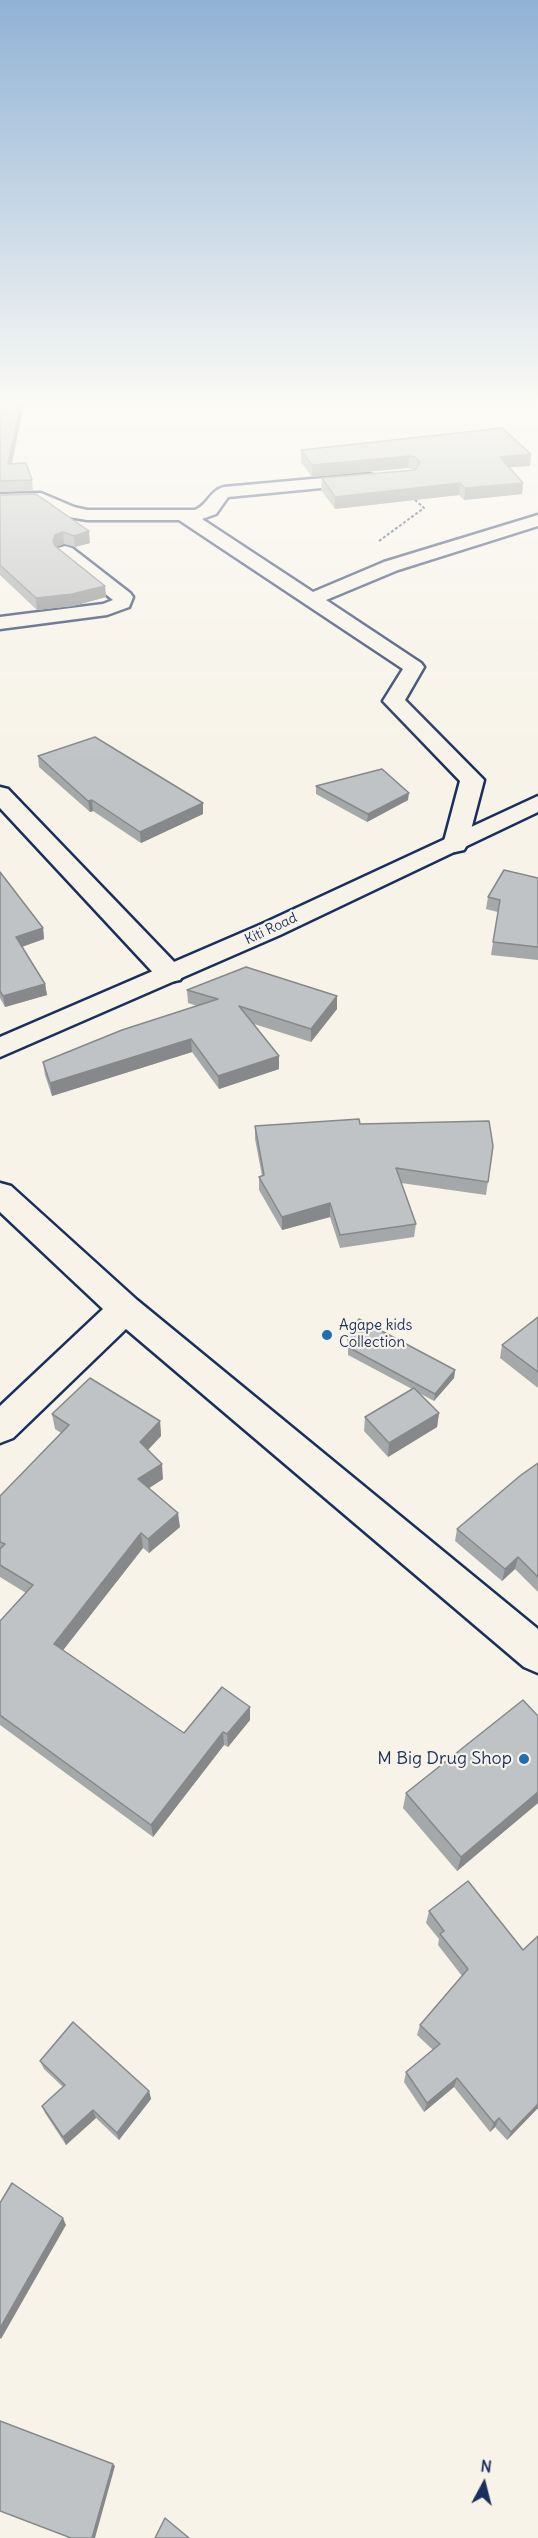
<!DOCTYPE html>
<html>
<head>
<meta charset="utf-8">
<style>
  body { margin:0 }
  #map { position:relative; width:538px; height:2538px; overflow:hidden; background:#f7f3e8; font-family:Delius,sans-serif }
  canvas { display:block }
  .north { position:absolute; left:454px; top:2454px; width:60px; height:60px; -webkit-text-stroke:4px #f7f3e8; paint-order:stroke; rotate:7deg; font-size:16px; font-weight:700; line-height:24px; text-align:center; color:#1b2f5e }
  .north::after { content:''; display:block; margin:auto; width:21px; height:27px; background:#1b2f5e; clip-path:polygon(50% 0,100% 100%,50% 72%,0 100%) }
</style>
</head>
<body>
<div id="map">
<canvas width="538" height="2538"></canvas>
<div class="north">N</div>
</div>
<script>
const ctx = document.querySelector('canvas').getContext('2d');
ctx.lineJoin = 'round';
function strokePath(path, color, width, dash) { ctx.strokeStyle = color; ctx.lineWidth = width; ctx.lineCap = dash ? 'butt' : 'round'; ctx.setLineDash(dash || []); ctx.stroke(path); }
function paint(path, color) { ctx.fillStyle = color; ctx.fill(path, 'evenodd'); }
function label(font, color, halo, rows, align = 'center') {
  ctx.font = font + ' Delius,sans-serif'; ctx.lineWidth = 4.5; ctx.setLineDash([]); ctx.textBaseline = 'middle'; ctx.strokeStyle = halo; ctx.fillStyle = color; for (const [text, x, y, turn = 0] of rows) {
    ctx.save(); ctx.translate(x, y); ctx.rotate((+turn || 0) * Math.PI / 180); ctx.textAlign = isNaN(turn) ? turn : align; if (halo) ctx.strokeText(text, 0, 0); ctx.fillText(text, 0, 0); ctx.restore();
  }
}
const minor = new Path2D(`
  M 367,474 L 373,475 L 376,479 L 373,483 L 228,497 L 216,514 L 202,519 L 313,592 L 384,562 L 538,515 L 538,526 L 398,570 L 326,600 L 421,663 L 424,667 L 405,700 L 484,780 L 467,845 L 464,850 L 455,852 L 446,850 L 443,845 L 460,781 L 383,701 L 403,669 L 179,520 L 87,520 L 63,516 L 38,503 L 0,504 L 0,494 L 41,493 L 74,507 L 87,510 L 195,510 C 209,504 209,491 224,487 Z
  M 65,546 L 72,548 L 130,593 L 133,597 L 129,607 L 107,615 L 0,629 L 0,617 L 103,604 L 113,600 L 58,556 L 56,552 L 58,548 Z
  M 0,787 L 8,789 L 180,968 L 184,974 L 180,980 L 170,982 L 160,980 L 0,808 Z
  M 0,1183 L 11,1186 L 137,1300 L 538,1629 L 538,1673 L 524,1667 L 126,1329 L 13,1438 L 0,1443 L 0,1406 L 103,1309 L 0,1212 Z`);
const tertiary = new Path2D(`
  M 538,796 L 538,812 L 280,935 L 0,1057 L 0,1037 L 262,924 Z`);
strokePath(minor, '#1b2f5e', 5);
strokePath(tertiary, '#1b2f5e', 5);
strokePath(new Path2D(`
  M 379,541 L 424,508 L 413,498`), '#1b2f5e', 2, [3, 2]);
paint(minor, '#f7f3e8');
paint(tertiary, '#f7f3e8');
paint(new Path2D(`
  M 0,404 L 24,404 L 12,464 L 32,480 L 33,491 L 0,492 Z
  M 301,450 L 531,454 L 530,466 L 509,467 L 523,483 L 522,494 L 464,500 L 459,495 L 335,509 L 321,490 L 322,478 L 415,470 L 408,468 L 312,477 L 301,462 Z
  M 0,495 L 90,543 L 75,547 L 64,544 L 56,547 L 105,586 L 106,597 L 73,606 L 37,610 L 0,575 Z
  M 38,756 L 203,814 L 141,843 L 93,811 L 90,812 L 39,767 Z
  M 316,786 L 408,800 L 367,822 L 316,794 Z
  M 0,872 L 43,928 L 44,939 L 22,947 L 45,984 L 47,995 L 5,1007 L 0,998 Z
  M 538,878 L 538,960 L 491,955 L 498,912 L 486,909 L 488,897 Z
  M 187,990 L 337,996 L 337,1009 L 311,1042 L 254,1024 L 279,1056 L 279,1069 L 219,1089 L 192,1052 L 52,1096 L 45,1075 L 43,1062 L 197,1006 L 188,1003 Z
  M 360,1124 L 493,1146 L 486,1195 L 401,1183 L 416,1224 L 414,1237 L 340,1248 L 330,1217 L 282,1230 L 259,1190 L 259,1177 L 262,1176 L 255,1139 L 255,1126 Z
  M 538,1317 L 538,1388 L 500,1358 L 502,1345 Z
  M 348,1334 L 455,1370 L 454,1378 L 434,1401 L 419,1393 L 439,1413 L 437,1427 L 388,1457 L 364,1431 L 365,1417 L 412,1389 L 348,1355 Z
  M 52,1414 L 160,1421 L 161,1436 L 148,1450 L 163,1479 L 149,1488 L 180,1527 L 149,1553 L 143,1548 L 63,1650 L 184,1733 L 250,1720 L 228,1747 L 224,1745 L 153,1837 L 0,1725 L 0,1621 L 26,1593 L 0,1577 L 0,1496 L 61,1433 L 55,1429 Z
  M 538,1463 L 538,1592 L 515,1569 L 502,1581 L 455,1541 L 457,1529 Z
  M 538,1716 L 538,1803 L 457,1871 L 403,1808 L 406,1793 Z
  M 468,1881 L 538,2108 L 507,2140 L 495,2127 L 490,2132 L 454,2087 L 424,2112 L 404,2082 L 406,2072 L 433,2050 L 417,2035 L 420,2025 L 462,1976 L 438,1945 L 439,1939 L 426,1923 L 429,1911 Z
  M 40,2061 L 149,2091 L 151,2099 L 119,2140 L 96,2118 L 66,2145 L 45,2113 L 42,2106 L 63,2087 L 44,2069 Z`), '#a5a8a9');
paint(new Path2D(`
  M 21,404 L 24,404 L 9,475 L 8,464 Z
  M 531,454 L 530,466 L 498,468 L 500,457 Z
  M 409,456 L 408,468 L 312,477 L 312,465 Z
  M 460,483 L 459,495 L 335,509 L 335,497 Z
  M 523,483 L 522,494 L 464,500 L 465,488 Z
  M 89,531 L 90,543 L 75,547 L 74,536 Z
  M 63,532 L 64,544 L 56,547 L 53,541 L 55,535 Z
  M 105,586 L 106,597 L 73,606 L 37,610 L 36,598 Z
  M 409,793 L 408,800 L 367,822 L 368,814 Z
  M 92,800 L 93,811 L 90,812 L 88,801 Z
  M 203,803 L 203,814 L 141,843 L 140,832 Z
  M 43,928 L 44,939 L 18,948 L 16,937 Z
  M 45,984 L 47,995 L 5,1007 L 3,996 Z
  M 337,996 L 337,1009 L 311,1042 L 311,1029 Z
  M 191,1039 L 192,1052 L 52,1096 L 50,1083 Z
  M 279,1056 L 279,1069 L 219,1089 L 218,1076 Z
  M 330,1203 L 330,1217 L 282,1230 L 282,1217 Z
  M 455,1370 L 454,1378 L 434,1401 L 435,1394 Z
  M 439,1413 L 437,1427 L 388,1457 L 389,1443 Z
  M 160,1421 L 161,1436 L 142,1456 L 140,1442 Z
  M 162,1464 L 163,1479 L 140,1494 L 138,1479 Z
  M 178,1513 L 180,1527 L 149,1553 L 148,1539 Z
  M 141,1533 L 143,1548 L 57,1658 L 54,1644 Z
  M 518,1557 L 515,1569 L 502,1581 L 505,1569 Z
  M 250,1707 L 250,1720 L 228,1747 L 227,1734 Z
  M 223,1732 L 224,1745 L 153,1837 L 151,1825 Z
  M 538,1792 L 538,1803 L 457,1871 L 461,1857 Z
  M 457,2078 L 454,2087 L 424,2112 L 427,2103 Z
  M 149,2091 L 151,2099 L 119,2140 L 117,2133 Z
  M 538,2104 L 538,2108 L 507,2140 L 511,2132 Z
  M 93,2110 L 96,2118 L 66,2145 L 63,2137 Z
  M 499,2118 L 495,2127 L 490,2132 L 494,2123 Z
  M 63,2218 L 66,2225 L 1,2339 L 0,2338 L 0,2328 Z
  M 113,2464 L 115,2466 L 95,2538 L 92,2538 Z`), '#86888a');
const building = new Path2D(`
  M 0,404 L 21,404 L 8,464 L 26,463 L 32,480 L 0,481 Z
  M 502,428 L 531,454 L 500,457 L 523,483 L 465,488 L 460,483 L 335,497 L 322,478 L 415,470 L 420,462 L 415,457 L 409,456 L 312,465 L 301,450 Z
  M 36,494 L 89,531 L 74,536 L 63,532 L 55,535 L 53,541 L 55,546 L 105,586 L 72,594 L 36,598 L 0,565 L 0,495 Z
  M 95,737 L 203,803 L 140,832 L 92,800 L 88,801 L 38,756 Z
  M 382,769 L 409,793 L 368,814 L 316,786 Z
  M 504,870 L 538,878 L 538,947 L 493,942 L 500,900 L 488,897 Z
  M 0,872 L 43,928 L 16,937 L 45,984 L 3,996 L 0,991 Z
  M 246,967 L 337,996 L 311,1029 L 239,1006 L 279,1056 L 218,1076 L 191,1039 L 50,1083 L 43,1062 L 122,1030 L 218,999 L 187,990 Z
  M 359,1119 L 360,1124 L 489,1121 L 493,1146 L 488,1182 L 396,1168 L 416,1224 L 340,1235 L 330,1203 L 282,1217 L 259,1177 L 264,1175 L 255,1126 Z
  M 538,1317 L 538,1372 L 502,1345 Z
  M 359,1319 L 455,1370 L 435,1394 L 348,1347 L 348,1334 Z
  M 90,1378 L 160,1421 L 140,1442 L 162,1464 L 138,1479 L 178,1513 L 148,1539 L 141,1533 L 54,1644 L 184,1733 L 222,1687 L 250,1707 L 227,1734 L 223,1732 L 151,1825 L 0,1715 L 0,1621 L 33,1585 L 0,1565 L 0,1549 L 5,1544 L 0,1542 L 0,1496 L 69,1425 L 52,1414 Z
  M 414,1388 L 439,1413 L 389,1443 L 365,1417 Z
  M 538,1463 L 538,1577 L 518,1557 L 505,1569 L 457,1529 L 521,1475 Z
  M 523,1700 L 538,1716 L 538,1792 L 461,1857 L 406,1793 Z
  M 468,1881 L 523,1950 L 538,1936 L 538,2104 L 511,2132 L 499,2118 L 494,2123 L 457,2078 L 427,2103 L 406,2072 L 440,2044 L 420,2025 L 468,1969 L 440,1934 L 444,1931 L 429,1911 Z
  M 73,2022 L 149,2091 L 117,2133 L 93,2110 L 63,2137 L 42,2106 L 65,2085 L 40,2061 Z
  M 12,2183 L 63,2218 L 0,2328 L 0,2203 Z
  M 0,2421 L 113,2464 L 92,2538 L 71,2538 L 0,2511 Z
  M 165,2518 L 189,2538 L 155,2538 Z`);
paint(building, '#c0c3c5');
strokePath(building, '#86888a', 1.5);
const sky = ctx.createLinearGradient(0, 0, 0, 759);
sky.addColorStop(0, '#90b2d5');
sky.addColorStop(0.53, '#fbfaf5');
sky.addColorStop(1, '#fbfaf500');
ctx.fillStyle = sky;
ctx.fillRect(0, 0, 538, 759);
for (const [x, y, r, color] of [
  [327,1335,6,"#1f6fb2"],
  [524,1759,6,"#1f6fb2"]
]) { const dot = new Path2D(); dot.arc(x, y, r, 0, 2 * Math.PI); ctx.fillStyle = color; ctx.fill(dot); strokePath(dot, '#f7f3e8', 2); }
label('14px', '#1b2f5e', '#f7f3e8', [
  ["Kiti Road",271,929,-25]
]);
label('15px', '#1b2f5e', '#f7f3e8', [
  ["Agape kids",339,1326],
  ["Collection",339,1343]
], 'left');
label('18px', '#1b2f5e', '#f7f3e8', [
  ["M Big Drug Shop",512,1759]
], 'right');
</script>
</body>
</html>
